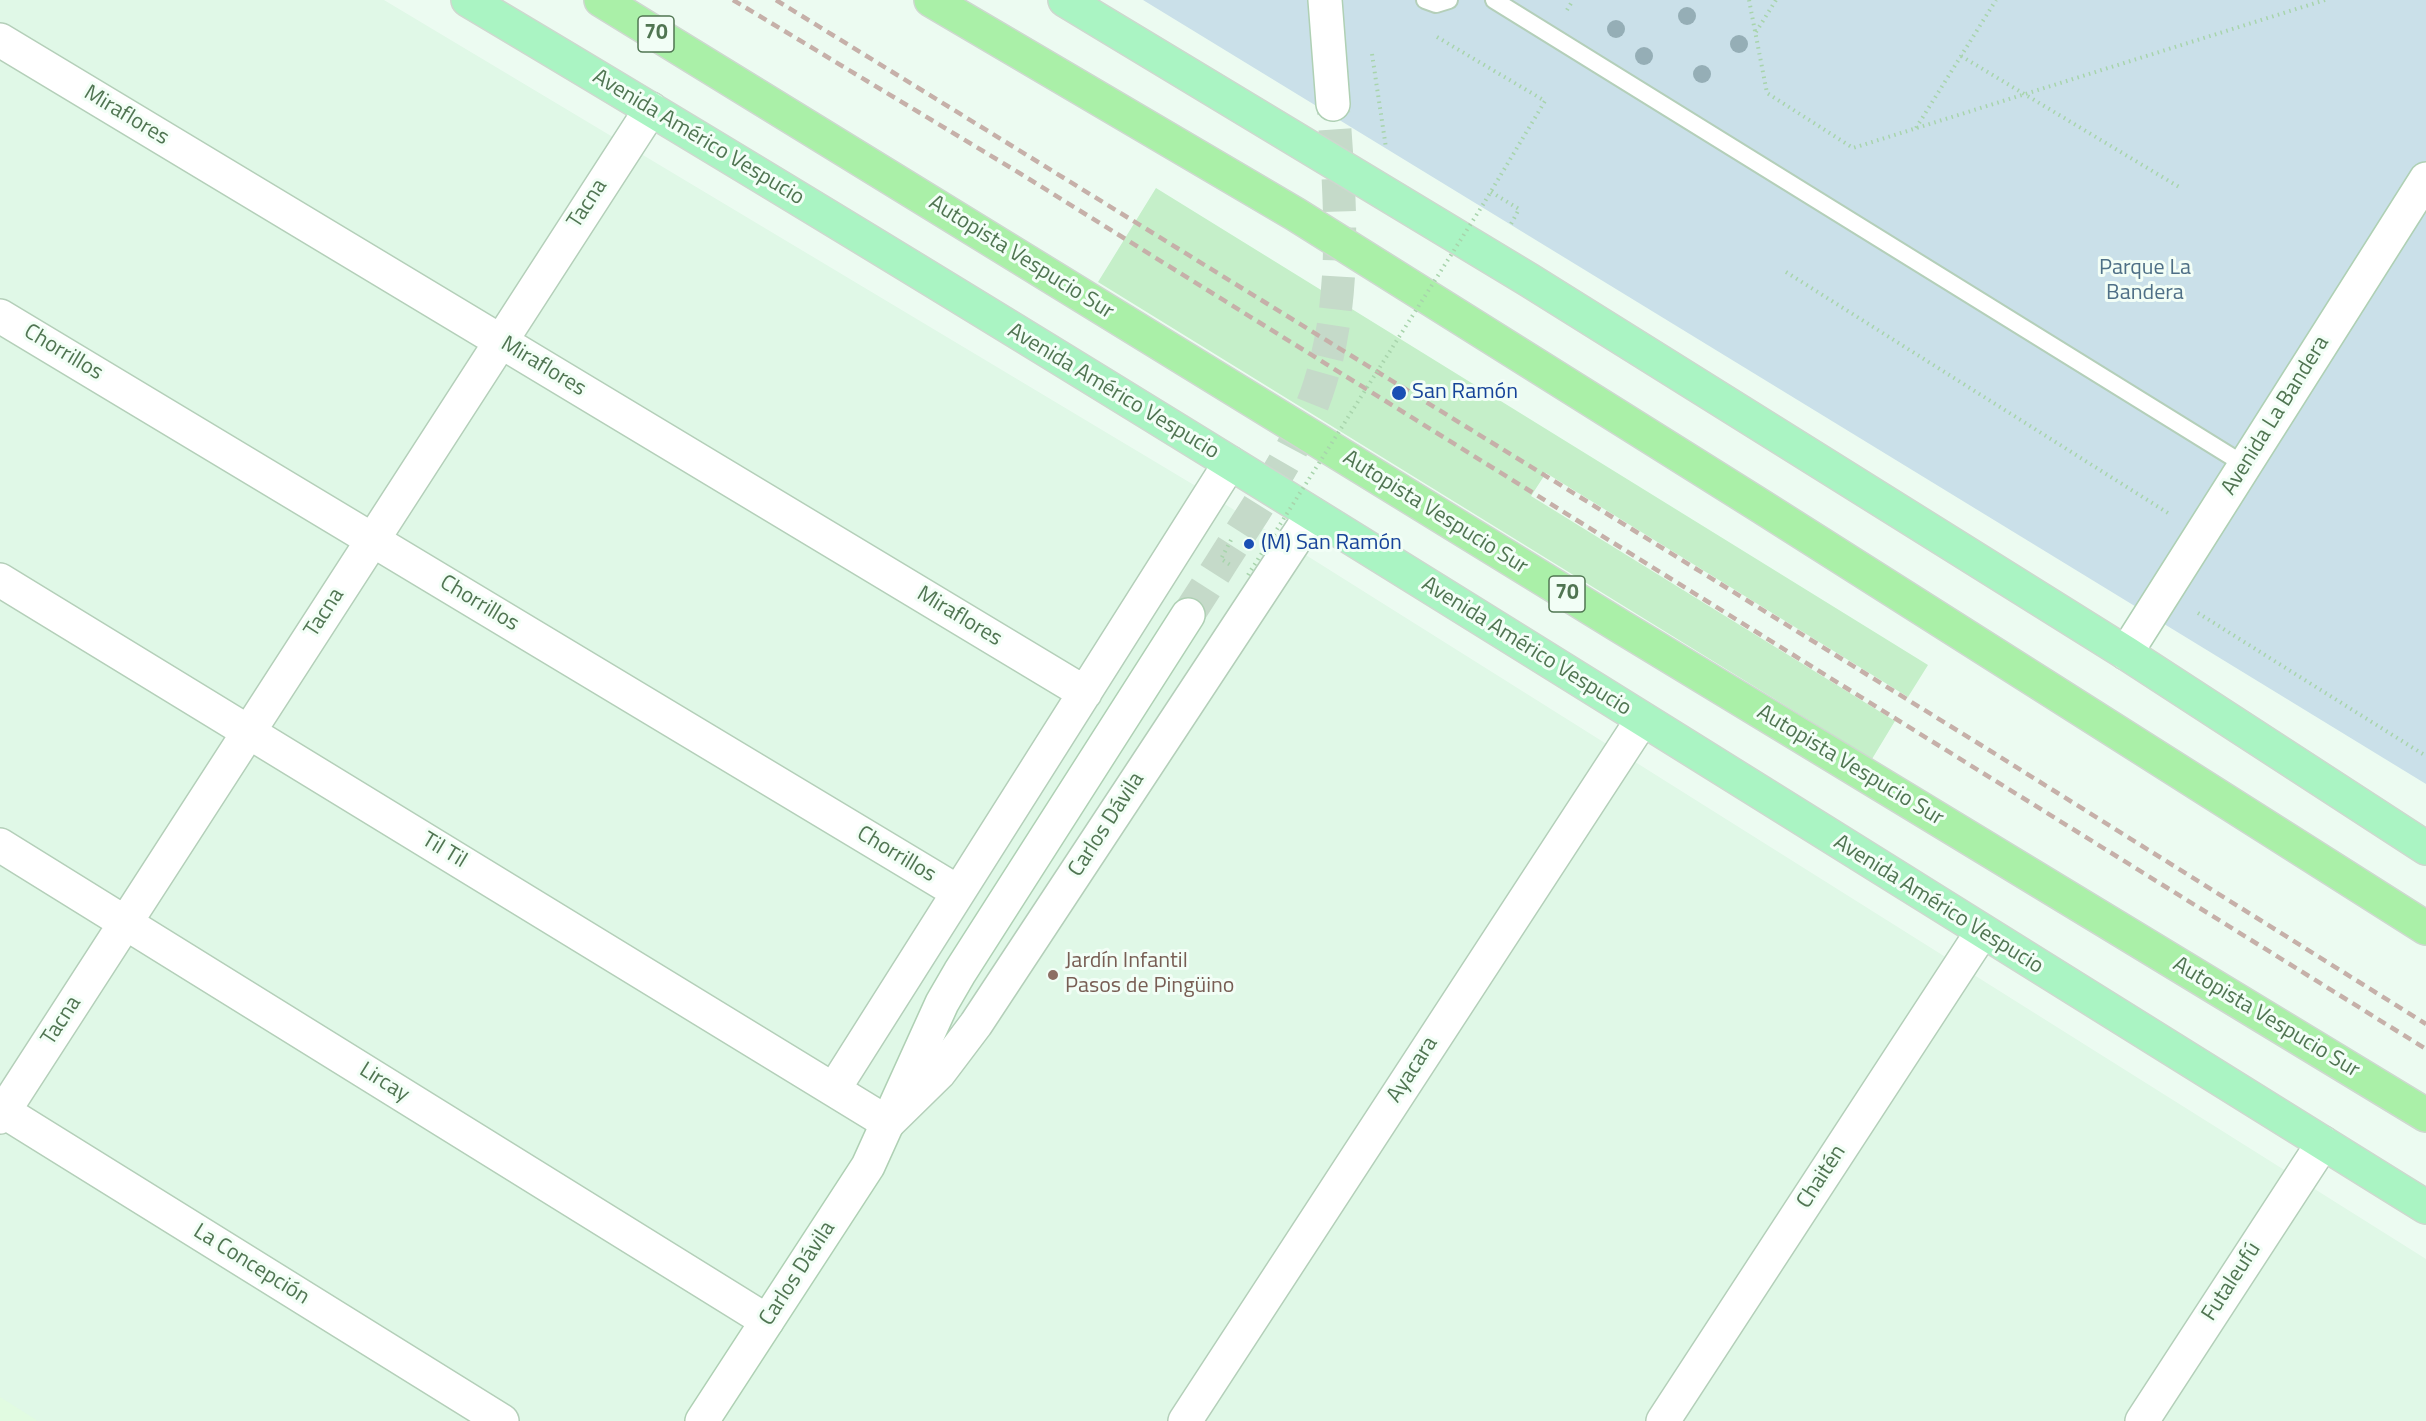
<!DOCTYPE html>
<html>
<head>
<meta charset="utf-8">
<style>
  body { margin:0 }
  canvas { display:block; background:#ecfbf1 }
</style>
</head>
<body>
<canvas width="2426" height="1421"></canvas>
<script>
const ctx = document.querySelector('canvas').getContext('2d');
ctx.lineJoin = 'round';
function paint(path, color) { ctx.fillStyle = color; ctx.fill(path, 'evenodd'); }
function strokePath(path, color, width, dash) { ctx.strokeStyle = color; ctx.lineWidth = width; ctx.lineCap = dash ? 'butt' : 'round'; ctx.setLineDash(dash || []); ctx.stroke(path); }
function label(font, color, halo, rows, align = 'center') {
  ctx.font = font + ' "Titillium Web",sans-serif'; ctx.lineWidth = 6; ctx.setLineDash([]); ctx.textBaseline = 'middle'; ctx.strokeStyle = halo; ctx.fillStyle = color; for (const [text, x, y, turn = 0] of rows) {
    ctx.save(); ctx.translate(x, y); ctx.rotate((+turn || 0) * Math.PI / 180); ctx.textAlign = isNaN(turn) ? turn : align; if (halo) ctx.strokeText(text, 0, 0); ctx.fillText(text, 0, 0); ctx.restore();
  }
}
paint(new Path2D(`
  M 0,0 L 384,0 L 1204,491 L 2426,1259 L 2426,1421 L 0,1421 Z`), '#e0f8e7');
paint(new Path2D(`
  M 0,1397 L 38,1421 L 0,1421 Z`), '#e1fbe1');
paint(new Path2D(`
  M 1143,0 L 2426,0 L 2426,784 Z`), '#cae0e9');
paint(new Path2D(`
  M 1156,188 L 1928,665 L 1908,697 L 1546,473 L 1531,496 L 1895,721 L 1872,759 L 1098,282 Z`), '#c5efc9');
strokePath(new Path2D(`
  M 1188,615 C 1210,581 1232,546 1254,512 C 1279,472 1306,429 1320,383 C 1348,294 1340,195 1333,104`), '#c5dac9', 33, [33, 16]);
const lane = new Path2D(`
  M 1425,0 L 1436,4 L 1449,0
  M 1494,0 L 2245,465`);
const street = new Path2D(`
  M 0,40 L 1085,693
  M 0,316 L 958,892
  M 0,580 L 888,1123 L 939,1073 L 976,1024 L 1312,514
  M 0,845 L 767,1321
  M 834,1089 L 1230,463
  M 0,1109 L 502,1421
  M 0,1117 L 651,109
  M 1185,1421 L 1642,720
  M 1663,1421 L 1982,932
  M 2142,1421 L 2323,1143`);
const secondary = new Path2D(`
  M 1325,0 L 1333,104
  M 2126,653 L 2426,179
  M 702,1421 L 868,1166 L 942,1003 L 960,972 L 1188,615`);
const primary = new Path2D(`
  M 468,0 C 1127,392 1775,803 2426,1207
  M 1065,0 L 1529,280 L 2126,653 L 2426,848`);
const highway = new Path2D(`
  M 601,0 L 1623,628 L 2426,1115
  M 931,0 L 1295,214 L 1759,505 L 2426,928`);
strokePath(lane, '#b4cfb9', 20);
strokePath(street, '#b4cfb9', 36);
strokePath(secondary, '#afd0b4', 36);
strokePath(primary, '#ced8cf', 36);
strokePath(highway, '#ced8cf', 36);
strokePath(new Path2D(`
  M 1749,0 L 1767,93 L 1853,148 L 2325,0
  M 1567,10 L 1573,0
  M 1756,32 L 1776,0
  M 1437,37 L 1545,101 L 1484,203
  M 1372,54 L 1386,148
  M 1961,56 L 2179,187
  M 1916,128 L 1996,0
  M 1491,192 L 1519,209 L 1511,224
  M 1786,272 L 2168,513
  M 1231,540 L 1221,559 L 1232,566
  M 2198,613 L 2426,756`), '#a8d4ac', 4, [1.5, 4.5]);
strokePath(lane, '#fff', 16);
strokePath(street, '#fff', 33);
strokePath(secondary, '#fff', 33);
strokePath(primary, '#aaf4c3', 33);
strokePath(highway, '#aaf0a8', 33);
strokePath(new Path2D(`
  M 733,0 L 1021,174 L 2426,1049
  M 776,0 L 1989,750 L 2426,1024`), '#c6b0a9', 4.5, [9, 6]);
strokePath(new Path2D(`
  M 1248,575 L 1484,203`), '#a8d4ac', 4, [1.5, 4.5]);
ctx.fillStyle = '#95aeb6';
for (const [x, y] of [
  [1687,16],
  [1616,29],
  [1739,44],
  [1644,56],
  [1702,74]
]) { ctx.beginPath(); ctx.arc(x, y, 9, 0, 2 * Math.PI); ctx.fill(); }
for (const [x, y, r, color] of [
  [1399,393,8,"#1a4fb4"],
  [1249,544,6,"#1a4fb4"],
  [1053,975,6,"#8d6e63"]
]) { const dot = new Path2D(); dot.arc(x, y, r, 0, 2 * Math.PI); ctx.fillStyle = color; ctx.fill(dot); strokePath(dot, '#f2fef6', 2); }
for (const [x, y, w] of [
  [656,34,36],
  [1567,594,36]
]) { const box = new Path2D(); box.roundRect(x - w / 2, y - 18, w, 36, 4.5); ctx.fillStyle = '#f2fef6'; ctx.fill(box); strokePath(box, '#507552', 1.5); }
label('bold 21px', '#507552', null, [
  ["70",656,34],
  ["70",1567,594]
]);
label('22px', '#507552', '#f2fef6', [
  ["Miraflores",126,116,31],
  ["Avenida Américo Vespucio",698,138,31],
  ["Tacna",588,204,-57],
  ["Autopista Vespucio Sur",1021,258,32],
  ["Chorrillos",63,353,31],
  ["Miraflores",543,367,31],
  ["Avenida Américo Vespucio",1113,392,31],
  ["Avenida La Bandera",2276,416,-58],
  ["Autopista Vespucio Sur",1435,513,32],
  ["Chorrillos",479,604,31],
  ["Tacna",325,613,-57],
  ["Miraflores",959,617,31],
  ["Avenida Américo Vespucio",1526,647,32],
  ["Autopista Vespucio Sur",1850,766,31],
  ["Carlos Dávila",1107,825,-57],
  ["Til Til",444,851,31],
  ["Chorrillos",896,855,31],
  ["Avenida Américo Vespucio",1938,905,32],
  ["Autopista Vespucio Sur",2266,1018,31],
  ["Tacna",62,1021,-57],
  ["Ayacara",1413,1070,-57],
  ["Lircay",384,1083,32],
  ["Chaitén",1822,1177,-57],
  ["La Concepción",251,1265,32],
  ["Carlos Dávila",798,1274,-57],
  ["Futaleufú",2232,1282,-57]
]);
label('22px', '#4e6f86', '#f2fef6', [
  ["Parque La",2145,269],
  ["Bandera",2145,294]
]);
label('22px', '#164399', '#f2fef6', [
  ["San Ramón",1412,393],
  ["(M) San Ramón",1261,544]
], 'left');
label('22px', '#785e54', '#f2fef6', [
  ["Jardín Infantil",1065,962],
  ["Pasos de Pingüino",1065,987]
], 'left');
</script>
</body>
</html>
